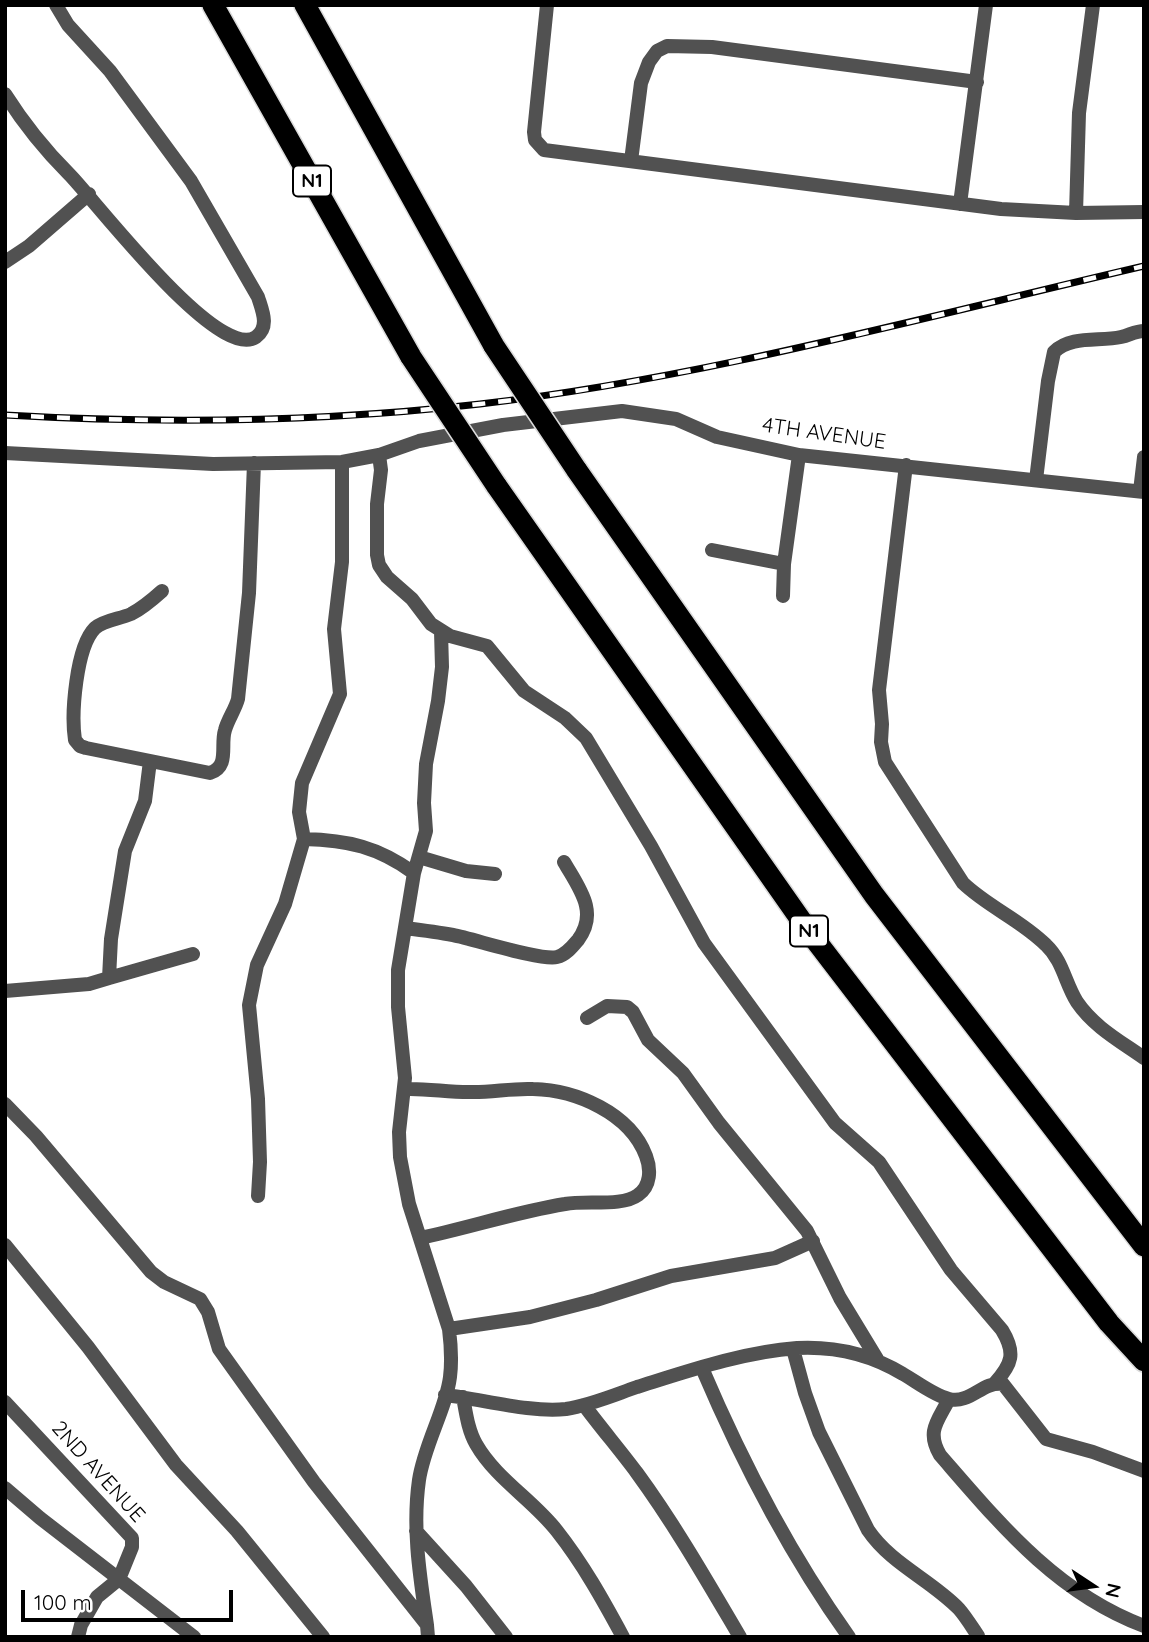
<!DOCTYPE html>
<html>
<head>
<meta charset="utf-8">
<style>
  body { margin:0 }
  #map { position:relative; width:1149px; height:1642px; overflow:hidden; background:#fff; font-family:Quicksand,sans-serif }
  canvas { display:block }
  .frame { position:absolute; inset:0; border:7px solid #000; pointer-events:none }
  .north { position:absolute; left:1058px; top:1551px; width:70px; height:70px; -webkit-text-stroke:5px #fff; paint-order:stroke; rotate:103deg; font-size:19px; font-weight:700; line-height:28px; text-align:center; color:#000 }
  .north::after { content:''; display:block; margin:auto; width:24px; height:32px; background:#000; clip-path:polygon(50% 0,100% 100%,50% 72%,0 100%) }
  .scale { position:absolute; left:21px; top:1590px; width:212px; height:32px; box-sizing:border-box; border:4px solid #000; border-top:0; padding-left:9px; font-size:21px; line-height:24px; white-space:nowrap; color:#000; -webkit-text-stroke:5px #fff; paint-order:stroke }
</style>
</head>
<body>
<div id="map">
<canvas width="1149" height="1642"></canvas>
<div class="frame"></div>
<div class="north">N</div>
<div class="scale">100 m</div>
</div>
<script>
const ctx = document.querySelector('canvas').getContext('2d');
ctx.lineJoin = 'round';
function strokePath(path, color, width, dash) { ctx.strokeStyle = color; ctx.lineWidth = width; ctx.lineCap = dash ? 'butt' : 'round'; ctx.setLineDash(dash || []); ctx.stroke(path); }
function label(font, color, halo, rows, align = 'center') {
  ctx.font = font + ' Quicksand,sans-serif'; ctx.lineWidth = 7; ctx.setLineDash([]); ctx.textBaseline = 'middle'; ctx.strokeStyle = halo; ctx.fillStyle = color; for (const [text, x, y, turn = 0] of rows) {
    ctx.save(); ctx.translate(x, y); ctx.rotate((+turn || 0) * Math.PI / 180); ctx.textAlign = isNaN(turn) ? turn : align; if (halo) ctx.strokeText(text, 0, 0); ctx.fillText(text, 0, 0); ctx.restore();
  }
}
const highway = new Path2D(`
  M 213,5 L 411,357
  M 305,5 L 494,346
  M 576,469 L 874,895 L 1144,1246
  M 496,485 L 810,933 L 1109,1323 L 1144,1361`);
strokePath(highway, '#dbdbdb', 24);
strokePath(new Path2D(`
  M 547,5 L 534,132 L 535,140 L 544,150 L 1001,209 L 1076,213 L 1144,212
  M 5,94 C 24,124 44,149 69,174 C 95,200 218,363 256,337 C 270,327 262,310 258,297 L 191,181 L 110,71 L 68,25 L 56,5
  M 631,161 L 641,83 L 649,62 L 657,51 L 667,46 L 712,47 L 977,82
  M 960,204 L 986,5
  M 1076,213 L 1079,113 L 1093,5
  M 5,262 L 29,246 L 89,194
  M 5,453 L 213,464 L 342,462 L 379,455 L 419,441 L 503,425 L 622,411 L 676,419 L 717,437 L 799,455 L 1144,492
  M 379,455 L 381,470 L 377,504 L 377,555 L 379,565 L 387,577 L 412,599 L 431,624 L 450,636 L 487,646 L 524,691 L 565,718 L 586,738 L 651,846 L 704,943 L 835,1123 L 879,1162 L 951,1270 L 1002,1330 C 1016,1353 1012,1364 995,1383
  M 906,465 L 879,690 L 882,724 L 881,742 L 885,762 L 963,883 C 988,907 1021,920 1046,945 C 1063,961 1065,983 1077,1002 C 1094,1027 1120,1041 1144,1058
  M 1036,480 L 1048,381 L 1054,352 C 1071,335 1100,342 1121,337 C 1130,335 1135,331 1144,331
  M 1140,491 L 1144,457
  M 712,550 L 784,564
  M 162,591 C 152,600 143,608 131,614 C 120,619 104,620 95,628 C 76,647 71,714 75,740 L 80,746 L 86,748 L 210,773 C 230,766 220,746 225,730 C 228,719 235,710 238,699 L 249,593 L 254,463
  M 783,596 L 784,564 L 799,455
  M 304,839 L 299,812 L 302,783 L 340,694 L 334,629 L 342,562 L 342,462
  M 419,857 L 466,871 L 495,874
  M 405,928 C 421,930 437,932 453,935 C 474,939 541,961 557,957 C 566,955 573,946 578,940 C 599,912 579,888 564,862
  M 109,978 L 193,954
  M 5,991 L 89,984 L 109,978 L 111,939 L 125,851 L 145,801 L 150,761
  M 587,1018 L 607,1006 L 627,1007 L 633,1012 L 648,1040 L 683,1073 L 719,1123 L 807,1231 L 840,1298 L 877,1359
  M 405,1089 C 428,1088 451,1093 474,1092 C 494,1092 513,1088 533,1089 C 576,1090 630,1113 646,1156 C 651,1169 651,1186 638,1195 C 622,1207 586,1200 565,1204 C 516,1212 468,1228 420,1238
  M 5,1104 L 36,1136 L 151,1272 L 164,1282 L 200,1299 L 208,1312 L 219,1349 L 314,1482 L 427,1625 L 428,1637
  M 258,1196 L 260,1162 L 258,1099 L 249,1005 L 257,965 L 285,904 L 304,839 C 348,840 378,847 414,873
  M 5,1245 L 88,1347 L 176,1465 L 237,1531 L 323,1637
  M 449,1329 L 530,1317 L 596,1300 L 671,1276 L 775,1258 L 813,1241
  M 793,1349 L 805,1393 L 819,1432 L 868,1530 C 891,1564 931,1580 959,1609 C 966,1617 972,1627 978,1636
  M 702,1368 C 742,1462 789,1553 849,1637
  M 445,1395 C 482,1399 530,1413 566,1409 C 591,1405 614,1395 637,1387 C 688,1371 743,1352 797,1348 C 836,1346 870,1354 903,1374 C 917,1382 933,1395 949,1399 C 971,1404 982,1381 1003,1384 L 1046,1439 L 1093,1452 L 1144,1471
  M 463,1397 C 466,1413 468,1430 476,1444 C 496,1479 533,1500 557,1531 C 583,1564 603,1600 623,1637
  M 949,1399 C 938,1421 926,1431 940,1455 C 1000,1524 1056,1593 1144,1626
  M 5,1402 L 132,1538 L 132,1547 L 119,1579 L 97,1597 L 81,1625 L 78,1637
  M 584,1405 C 601,1428 620,1450 637,1473 C 675,1525 707,1581 740,1637
  M 5,1488 L 40,1518 L 194,1637
  M 416,1531 L 466,1586 L 506,1637
  M 427,1625 C 420,1577 412,1529 419,1480 C 424,1445 446,1409 450,1377 C 452,1361 451,1345 449,1329 L 409,1204 L 400,1157 L 399,1132 L 405,1078 L 398,1007 L 398,970 L 414,873 L 426,831 L 424,803 L 426,764 L 438,701 L 442,667 L 441,631`), '#515151', 14);
strokePath(highway, '#000', 21);
const rail = new Path2D(`
  M 5,415 C 164,424 322,422 480,404 C 704,378 924,317 1144,266`);
strokePath(rail, '#000', 7);
strokePath(rail, '#fff', 4.5, [13]);
const highwayBridge = new Path2D(`
  M 494,346 L 576,469
  M 411,357 L 496,485`);
strokePath(highwayBridge, '#dbdbdb', 24, []);
strokePath(highwayBridge, '#000', 21);
for (const [x, y, w] of [
  [312,181,38],
  [809,931,38]
]) { const box = new Path2D(); box.roundRect(x - w / 2, y - 15.5, w, 31, 5); ctx.fillStyle = '#fff'; ctx.fill(box); strokePath(box, '#000', 2); }
label('bold 19px', '#000', null, [
  ["N1",312,181],
  ["N1",809,931]
]);
label('21px', '#000', '#fff', [
  ["4TH AVENUE",824,434,8],
  ["2ND AVENUE",98,1472,48]
]);
</script>
</body>
</html>
